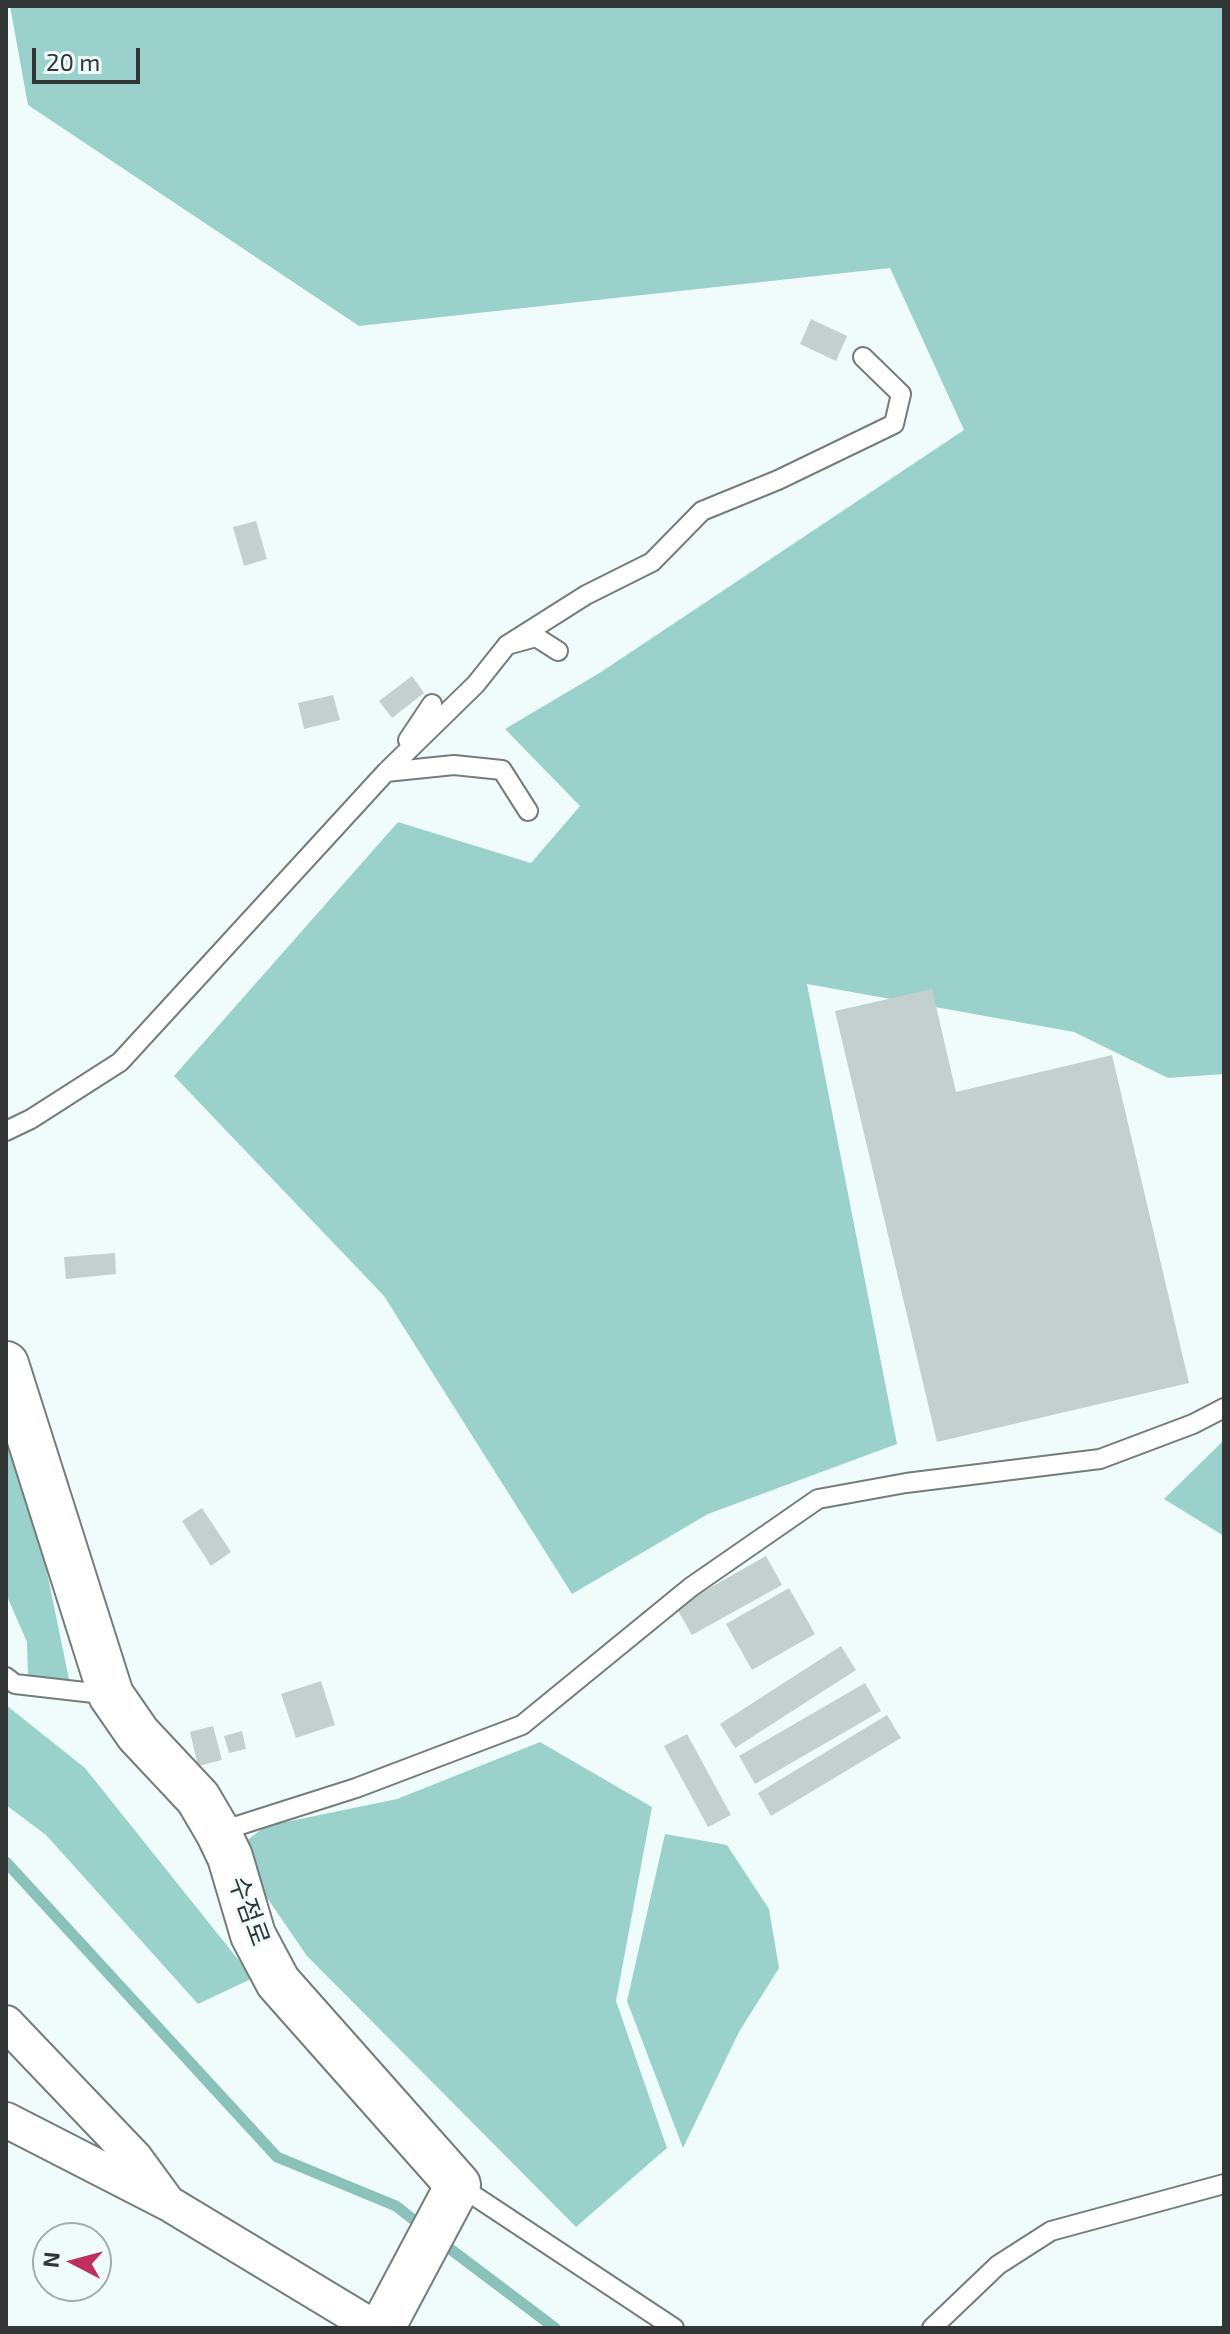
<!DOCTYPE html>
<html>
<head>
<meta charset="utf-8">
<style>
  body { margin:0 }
  #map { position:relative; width:1230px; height:2334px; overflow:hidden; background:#f0fcfb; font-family:"Exo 2",sans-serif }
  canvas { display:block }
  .frame { position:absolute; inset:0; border:8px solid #323636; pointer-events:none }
  .north { position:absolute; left:32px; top:2222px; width:80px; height:80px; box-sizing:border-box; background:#f0fcfb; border:2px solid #a4adac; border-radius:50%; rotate:276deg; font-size:22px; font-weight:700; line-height:32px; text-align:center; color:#323636 }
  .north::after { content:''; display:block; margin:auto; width:28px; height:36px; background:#bf305d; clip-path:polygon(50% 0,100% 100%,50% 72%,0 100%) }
  .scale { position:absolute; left:32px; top:48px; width:108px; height:36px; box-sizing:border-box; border:4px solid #323636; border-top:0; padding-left:10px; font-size:24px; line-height:28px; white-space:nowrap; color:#323636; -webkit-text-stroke:6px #f0fcfb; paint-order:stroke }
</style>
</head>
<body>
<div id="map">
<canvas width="1230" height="2334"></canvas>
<div class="frame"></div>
<div class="north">N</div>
<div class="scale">20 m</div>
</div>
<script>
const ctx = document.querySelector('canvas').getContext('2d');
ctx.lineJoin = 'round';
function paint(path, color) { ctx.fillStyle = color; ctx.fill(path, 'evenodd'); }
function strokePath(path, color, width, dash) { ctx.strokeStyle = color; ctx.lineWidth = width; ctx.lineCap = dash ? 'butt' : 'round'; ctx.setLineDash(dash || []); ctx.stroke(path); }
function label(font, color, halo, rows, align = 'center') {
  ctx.font = font + ' "Exo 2","Noto Sans KR",sans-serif'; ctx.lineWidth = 6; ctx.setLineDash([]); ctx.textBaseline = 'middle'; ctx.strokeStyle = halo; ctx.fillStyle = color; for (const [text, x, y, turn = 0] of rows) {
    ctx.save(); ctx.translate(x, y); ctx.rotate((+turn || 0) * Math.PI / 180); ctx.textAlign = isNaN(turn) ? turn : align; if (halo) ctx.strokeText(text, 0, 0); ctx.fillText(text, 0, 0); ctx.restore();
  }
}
paint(new Path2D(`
  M 10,6 L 1224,6 L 1224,1074 L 1168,1078 L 1074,1032 L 807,984 L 897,1444 L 708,1514 L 572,1594 L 384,1296 L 174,1076 L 398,822 L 531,863 L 580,806 L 505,729 L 601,672 L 964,430 L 890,268 L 359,326 L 28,105 Z
  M 6,1413 L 40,1538 L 70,1684 L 28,1678 L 27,1642 L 6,1594 Z
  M 1224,1440 L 1224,1536 L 1164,1499 Z
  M 6,1705 L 85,1768 L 253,1978 L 198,2004 L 46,1835 L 6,1805 Z
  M 540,1742 L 652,1807 L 616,2001 L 667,2148 L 576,2227 L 307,1956 L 234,1850 L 266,1826 L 397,1799 Z
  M 665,1834 L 727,1845 L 769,1909 L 779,1968 L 739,2032 L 683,2148 L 627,2001 Z`), '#9ad2cb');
strokePath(new Path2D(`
  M 6,1862 L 277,2157 L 396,2206 L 424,2228
  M 437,2239 L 555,2328`), '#8ac1ba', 11);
paint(new Path2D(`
  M 811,319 L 847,336 L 836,361 L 800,344 Z
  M 256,521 L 267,559 L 244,566 L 233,527 Z
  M 412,676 L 424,693 L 392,718 L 379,701 Z
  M 333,695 L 340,720 L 304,729 L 298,703 Z
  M 932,989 L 956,1092 L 1112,1055 L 1189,1383 L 937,1442 L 835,1011 Z
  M 115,1253 L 116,1274 L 66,1279 L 64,1257 Z
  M 202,1508 L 231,1552 L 211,1566 L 182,1521 Z
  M 766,1556 L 782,1585 L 692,1635 L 676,1607 Z
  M 789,1588 L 815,1634 L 752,1670 L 726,1624 Z
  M 841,1646 L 856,1670 L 735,1748 L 720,1724 Z
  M 321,1681 L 335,1725 L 296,1738 L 281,1694 Z
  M 865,1683 L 881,1711 L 755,1784 L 739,1756 Z
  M 887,1715 L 901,1738 L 771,1816 L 758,1793 Z
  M 213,1726 L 222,1760 L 198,1766 L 190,1732 Z
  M 242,1731 L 246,1749 L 229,1753 L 224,1736 Z
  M 687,1734 L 731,1815 L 708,1827 L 664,1746 Z`), '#c4d0ce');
const service = new Path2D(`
  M 507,645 L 586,595 L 652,562 L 702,511 L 778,480 L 894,424 L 901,394 L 863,357
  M 408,740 L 432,704
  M 386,772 L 476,684 L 507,645 L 536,637 L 558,651
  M 6,1131 L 31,1119 L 120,1062 L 386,772 L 454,765 L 502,770 L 528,811
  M 6,1677 L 15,1684 L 111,1695
  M 218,1832 L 356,1788 L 522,1725 L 691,1587 L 818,1499 L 906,1483 L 1100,1459 L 1193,1424 L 1224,1408
  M 458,2185 L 674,2328
  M 932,2328 L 998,2265 L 1051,2231 L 1224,2184`);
const minor = new Path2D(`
  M 6,2023 L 135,2158 L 165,2199
  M 6,2120 L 168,2203 L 375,2328`);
const secondary = new Path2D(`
  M 6,1364 L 111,1695 L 138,1734 L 198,1798 L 218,1832 L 230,1857 L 253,1935 L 278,1982 L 458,2185 L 382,2328`);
strokePath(service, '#737d7c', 22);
strokePath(minor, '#737d7c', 38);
strokePath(secondary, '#737d7c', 48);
strokePath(service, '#fff', 18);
strokePath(minor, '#fff', 34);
strokePath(secondary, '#fff', 44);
label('26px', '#323636', '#f0fcfb', [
  ["수점로",249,1911,70]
]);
</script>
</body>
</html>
